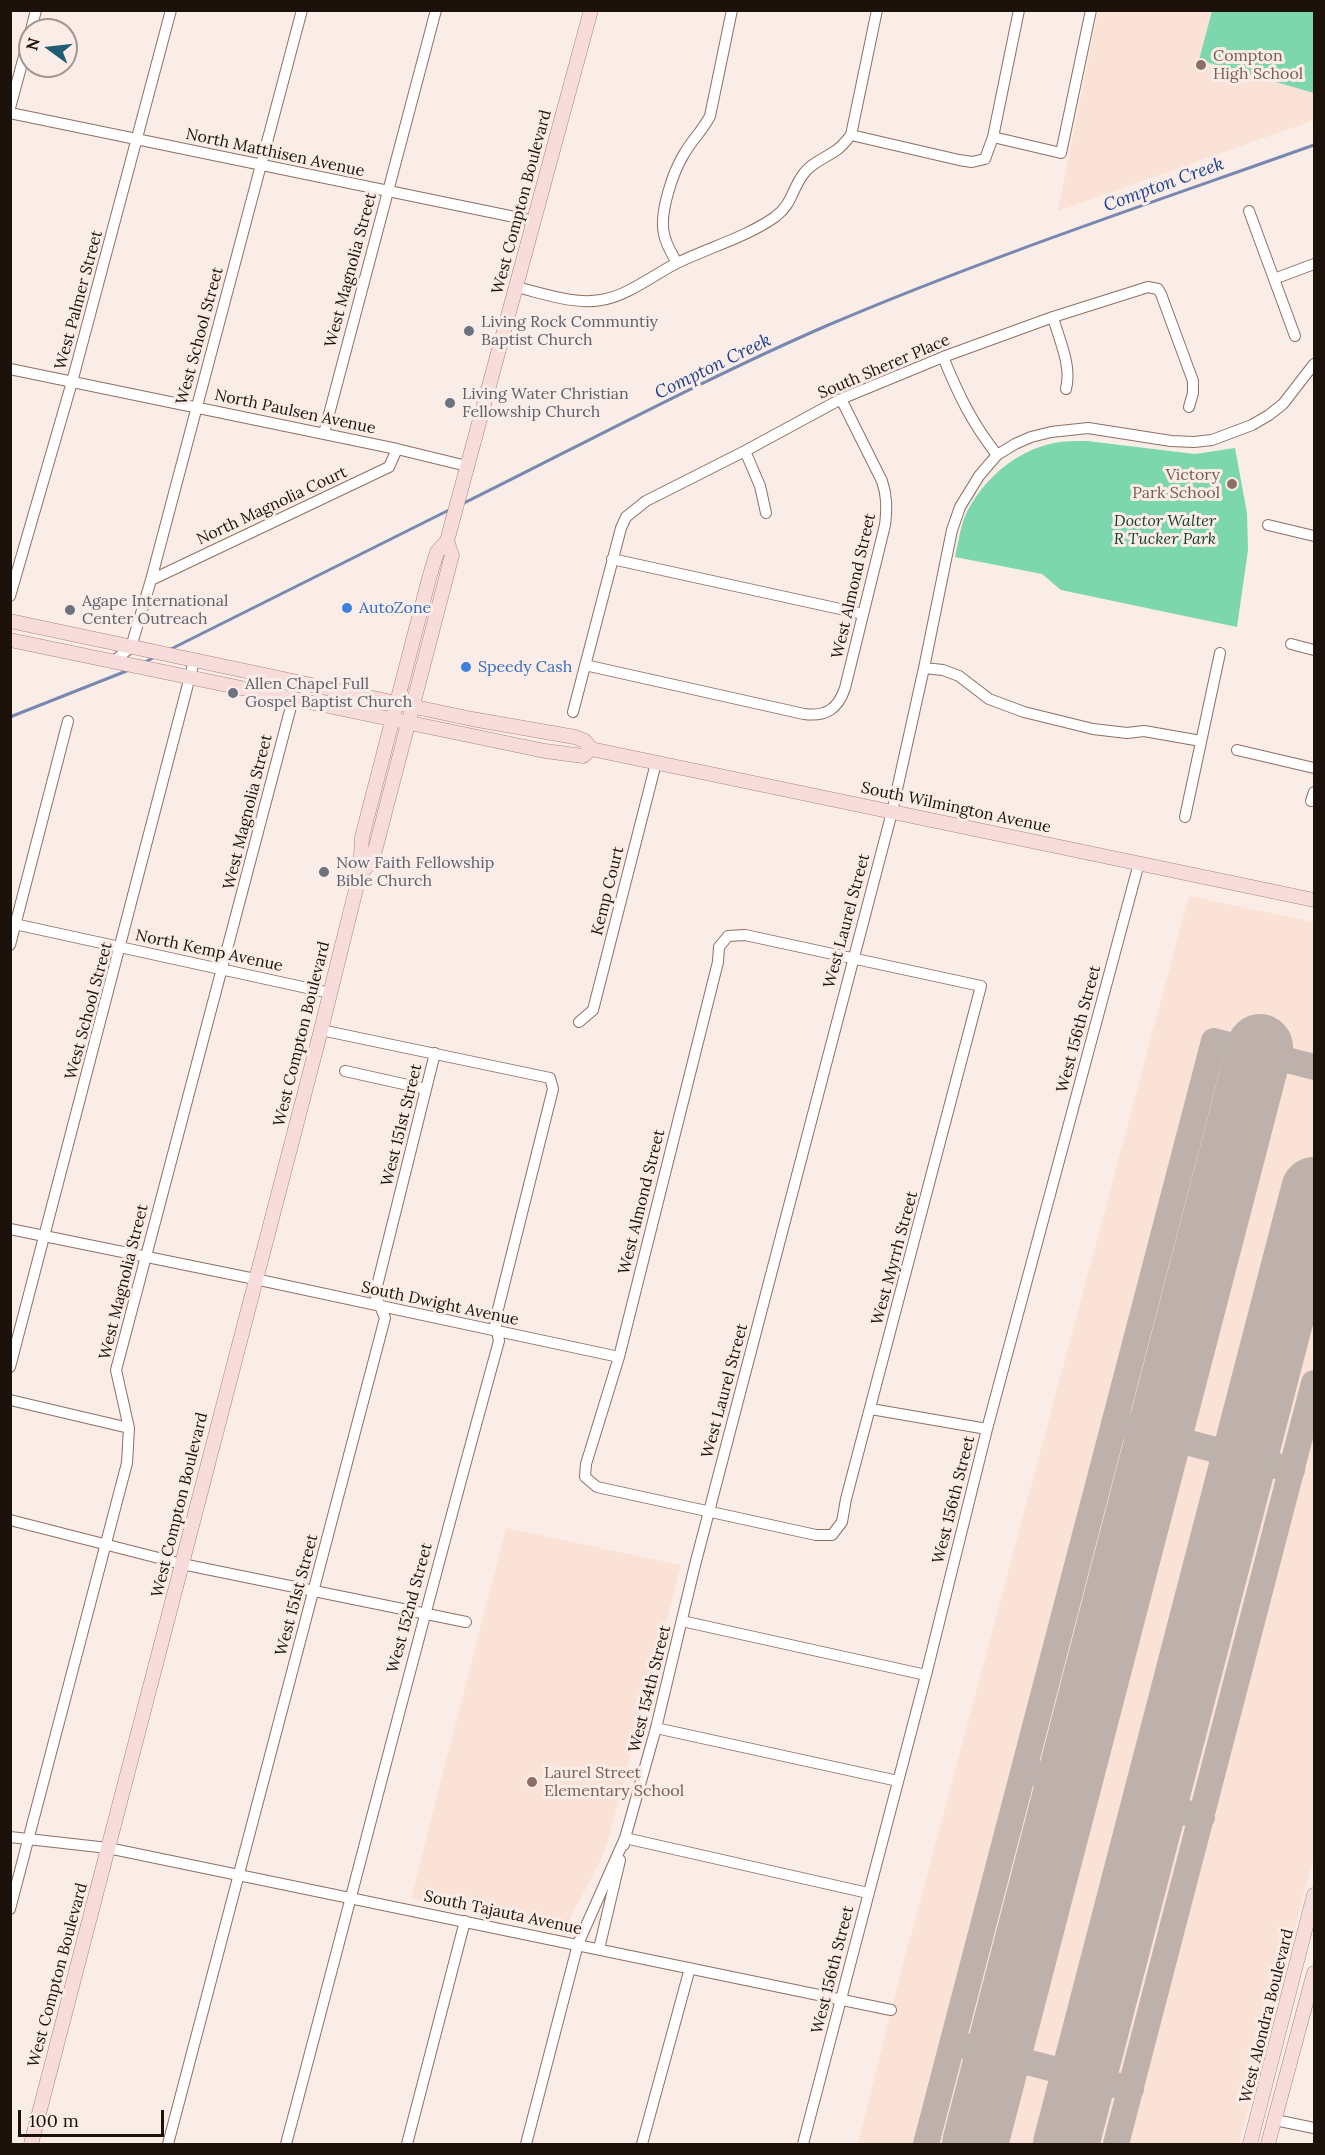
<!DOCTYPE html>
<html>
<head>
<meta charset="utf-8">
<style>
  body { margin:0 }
  #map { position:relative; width:1325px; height:2155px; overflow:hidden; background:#faece6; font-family:Lora,serif }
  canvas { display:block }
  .frame { position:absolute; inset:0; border:12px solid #1d110c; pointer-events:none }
  .north { position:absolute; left:18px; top:18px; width:60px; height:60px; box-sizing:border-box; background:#faece6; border:2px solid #a2948f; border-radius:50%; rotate:285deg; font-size:16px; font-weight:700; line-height:24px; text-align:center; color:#1d110c }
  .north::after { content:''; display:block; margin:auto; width:21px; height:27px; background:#205d74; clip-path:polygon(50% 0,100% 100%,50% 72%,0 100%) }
  .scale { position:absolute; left:18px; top:2110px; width:146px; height:27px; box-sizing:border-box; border:3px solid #1d110c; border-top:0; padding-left:8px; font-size:18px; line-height:21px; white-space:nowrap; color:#1d110c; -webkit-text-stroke:4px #faece6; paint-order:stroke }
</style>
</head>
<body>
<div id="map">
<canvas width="1325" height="2155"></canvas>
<div class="frame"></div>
<div class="north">N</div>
<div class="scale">100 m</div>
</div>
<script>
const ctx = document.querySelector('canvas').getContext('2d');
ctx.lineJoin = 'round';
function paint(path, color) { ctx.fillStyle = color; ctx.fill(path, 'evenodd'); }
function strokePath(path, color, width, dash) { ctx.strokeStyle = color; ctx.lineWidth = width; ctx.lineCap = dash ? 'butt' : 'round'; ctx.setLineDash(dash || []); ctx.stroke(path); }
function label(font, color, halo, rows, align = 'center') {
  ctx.font = font + ' Lora,serif'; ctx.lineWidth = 6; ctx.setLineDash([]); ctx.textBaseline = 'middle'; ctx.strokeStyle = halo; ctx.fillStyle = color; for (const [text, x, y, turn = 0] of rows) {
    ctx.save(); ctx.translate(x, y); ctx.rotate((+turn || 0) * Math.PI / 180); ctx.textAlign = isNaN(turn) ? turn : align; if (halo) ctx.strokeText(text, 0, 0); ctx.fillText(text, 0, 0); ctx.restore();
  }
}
paint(new Path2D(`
  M 1098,11 L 1314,11 L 1314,120 L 1058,211 Z
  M 1189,896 L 1314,922 L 1314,1855 L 1239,2144 L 858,2144 L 891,2010 Z
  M 506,1528 L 681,1565 L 609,1837 L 601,1860 L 571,1916 L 569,1924 L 567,1928 L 563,1929 L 411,1898 Z`), '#fbe2d6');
paint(new Path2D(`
  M 1212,11 L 1314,11 L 1314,93 L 1199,60 Z
  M 1087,441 L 1195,454 L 1235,448 L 1247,513 L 1248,550 L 1237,627 L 1061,590 L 1042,574 L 955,557 C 958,544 960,529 965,516 C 982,480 1015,451 1054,443 C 1065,441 1076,441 1087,441 Z`), '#7dd7ae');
strokePath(new Path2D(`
  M 462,504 C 583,444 702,380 826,326 C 985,258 1151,203 1314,145
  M 169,650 L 451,509
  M 143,663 L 155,657
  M 10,717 L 129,670`), '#7789b1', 3);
strokePath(new Path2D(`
  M 1114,1423 L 1292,1470
  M 1024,1770 L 1069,1782
  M 1154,1804 L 1202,1817
  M 953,2043 L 1131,2089
  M 926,2144 L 1214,1041 L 1314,1067
  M 1116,2144 L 1314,1383`), '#beb1ac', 26);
strokePath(new Path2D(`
  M 975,2144 L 1260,1047
  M 1066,2144 L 1314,1190`), '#beb1ac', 66);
const minor = new Path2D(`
  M 31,30 L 36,10
  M 10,108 L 30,34
  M 10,113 L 534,221
  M 851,135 L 959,160 L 972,162 L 985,159 L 993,137 L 1019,10
  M 993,137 L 1061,153 L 1091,10
  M 1249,211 L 1295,336
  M 677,263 C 672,254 666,245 664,234 C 659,213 673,172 684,154 C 692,140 703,130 710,116 L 732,10
  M 1274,279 L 1314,264
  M 516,287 C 542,293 574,305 601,300 C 627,296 652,276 675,264 C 707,248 745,238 775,217 C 792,204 791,192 802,176 C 810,163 826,158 838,149 C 843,145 847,140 851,135 L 877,10
  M 1053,317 C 1059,340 1072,365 1066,389
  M 943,357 C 959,396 971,421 997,455
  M 10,369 L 397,449 L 467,466
  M 324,433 L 436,10
  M 745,451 L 760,486 L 766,513
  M 1268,525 L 1314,536
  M 612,559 L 863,614
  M 151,580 L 389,467 L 397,449
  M 10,596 L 72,382 L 171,10
  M 1291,644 L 1314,650
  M 114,661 L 131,647 L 151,580 L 302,10
  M 585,665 L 804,714 C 826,717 838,709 845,688 L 885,525 C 887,508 887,496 882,481 L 841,399
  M 924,668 L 943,670 L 959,676 L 989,699 L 1024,712 L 1093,729 L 1127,733 L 1144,731 L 1201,741
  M 573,712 L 621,528 L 626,517 L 646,501 L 745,451 L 841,399 L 943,357 L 1053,317 L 1148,287 L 1158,289 L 1161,294 L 1193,381 L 1193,393 L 1189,407
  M 1237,750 L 1314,768
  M 1311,801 L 1314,792
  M 1185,817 L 1220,653
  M 10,923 L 330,993
  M 745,935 L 981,986 L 846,1499 L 842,1522 L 832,1535 L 816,1535 L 597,1487 L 585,1477 L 586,1464 L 619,1357 L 718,962 L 719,947 L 728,936 Z
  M 10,945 L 68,721
  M 579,1022 L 593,1010 L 656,763
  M 345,1071 L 426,1089
  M 10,1229 L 255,1279 L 619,1357
  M 10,1367 L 194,661
  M 10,1400 L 129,1428
  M 871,1409 L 987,1429
  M 10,1520 L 182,1564 L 466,1622
  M 682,1621 L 926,1675
  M 656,1728 L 898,1781
  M 10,1837 L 108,1848 L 891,2010
  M 624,1845 L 625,1838 L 868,1893
  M 10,1909 L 127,1463 L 129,1428 L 116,1370 L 293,699
  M 599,1949 L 620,1860
  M 1275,2120 L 1314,2128
  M 168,2144 L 385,1318 L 375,1294 L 435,1053
  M 286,2144 C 357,1877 425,1608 499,1341 L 495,1321 L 553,1089 L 550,1078 L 321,1030
  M 407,2144 L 465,1921
  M 526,2144 L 578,1944 L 625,1838 L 656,1728 L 695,1565 L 892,812 L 924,668 L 952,530 L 960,507 L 979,476 L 997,455 L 1015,444 L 1031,437 L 1051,432 L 1088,428 L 1171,441 L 1194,442 L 1212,440 L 1252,425 L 1269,415 L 1283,404 L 1314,364
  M 642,2144 L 690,1968
  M 803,2144 L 926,1675 L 987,1429 L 1139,863`);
const major = new Path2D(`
  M 10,621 L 472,719 L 575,737 L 585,741 L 591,749 L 1314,900
  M 10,640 L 545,751 L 583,756 L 591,749
  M 360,873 L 372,862 L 452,555 L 447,541
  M 31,2144 L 321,1030 L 360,873 L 362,837 L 430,575 L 437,552 L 447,541 L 591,10
  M 1250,2144 L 1314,1895
  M 1268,2144 L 1314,1973`);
strokePath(minor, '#8e7062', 12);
strokePath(major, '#a88584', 15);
strokePath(minor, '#fff', 10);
strokePath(major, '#f8dcdc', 14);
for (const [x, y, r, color] of [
  [1201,65,6,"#8d6e63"],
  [469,331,6,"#6b7280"],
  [450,403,6,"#6b7280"],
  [1232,484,6,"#8d6e63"],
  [347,608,6,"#3f7fe0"],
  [70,610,6,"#6b7280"],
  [466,667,6,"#3f7fe0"],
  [233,693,6,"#6b7280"],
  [324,872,6,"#6b7280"],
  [532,1782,6,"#8d6e63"]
]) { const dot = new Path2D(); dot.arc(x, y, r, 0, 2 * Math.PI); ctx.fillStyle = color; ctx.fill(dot); strokePath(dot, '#faece6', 2); }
label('16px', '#785e54', '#faece6', [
  ["Compton",1213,56],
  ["High School",1213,74],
  ["Victory",1220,475,"right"],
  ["Park School",1220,493,"right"],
  ["Laurel Street",544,1773],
  ["Elementary School",544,1791]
], 'left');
label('16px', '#1d110c', '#faece6', [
  ["North Matthisen Avenue",275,153,12],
  ["West Compton Boulevard",522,202,-75],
  ["West Magnolia Street",351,270,-75],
  ["West Palmer Street",79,300,-75],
  ["West School Street",200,336,-75],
  ["South Sherer Place",884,367,-23],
  ["North Paulsen Avenue",295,412,12],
  ["North Magnolia Court",272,506,-25],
  ["West Almond Street",854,586,-77],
  ["South Wilmington Avenue",956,808,12],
  ["West Magnolia Street",248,812,-76],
  ["Kemp Court",608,891,-76],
  ["West Laurel Street",847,921,-75],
  ["North Kemp Avenue",209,951,12],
  ["West School Street",89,1011,-75],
  ["West 156th Street",1079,1029,-75],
  ["West Compton Boulevard",302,1034,-76],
  ["West 151st Street",402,1125,-76],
  ["West Almond Street",642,1202,-76],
  ["West Myrrh Street",895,1258,-75],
  ["West Magnolia Street",124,1282,-76],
  ["South Dwight Avenue",440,1304,12],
  ["West Laurel Street",725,1391,-75],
  ["West 156th Street",954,1500,-76],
  ["West Compton Boulevard",180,1505,-76],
  ["West 151st Street",297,1595,-75],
  ["West 152nd Street",410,1608,-75],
  ["West 154th Street",650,1689,-76],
  ["South Tajauta Avenue",503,1913,12],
  ["West 156th Street",833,1970,-76],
  ["West Compton Boulevard",58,1975,-75],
  ["West Alondra Boulevard",1267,2016,-76]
]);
label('16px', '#5b616d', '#faece6', [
  ["Living Rock Communtiy",481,322],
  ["Baptist Church",481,340],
  ["Living Water Christian",462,394],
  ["Fellowship Church",462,412],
  ["Agape International",82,601],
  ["Center Outreach",82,619],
  ["Allen Chapel Full",245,684],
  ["Gospel Baptist Church",245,702],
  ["Now Faith Fellowship",336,863],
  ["Bible Church",336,881]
], 'left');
label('italic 16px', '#133e2c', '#faece6', [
  ["Doctor Walter",1165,521],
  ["R Tucker Park",1165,539]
]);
label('16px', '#366cbe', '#faece6', [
  ["AutoZone",359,608],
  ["Speedy Cash",478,667]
], 'left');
label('italic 18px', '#1c4194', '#faece6', [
  ["Compton Creek",1164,185,-20],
  ["Compton Creek",713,367,-26]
]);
</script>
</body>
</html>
